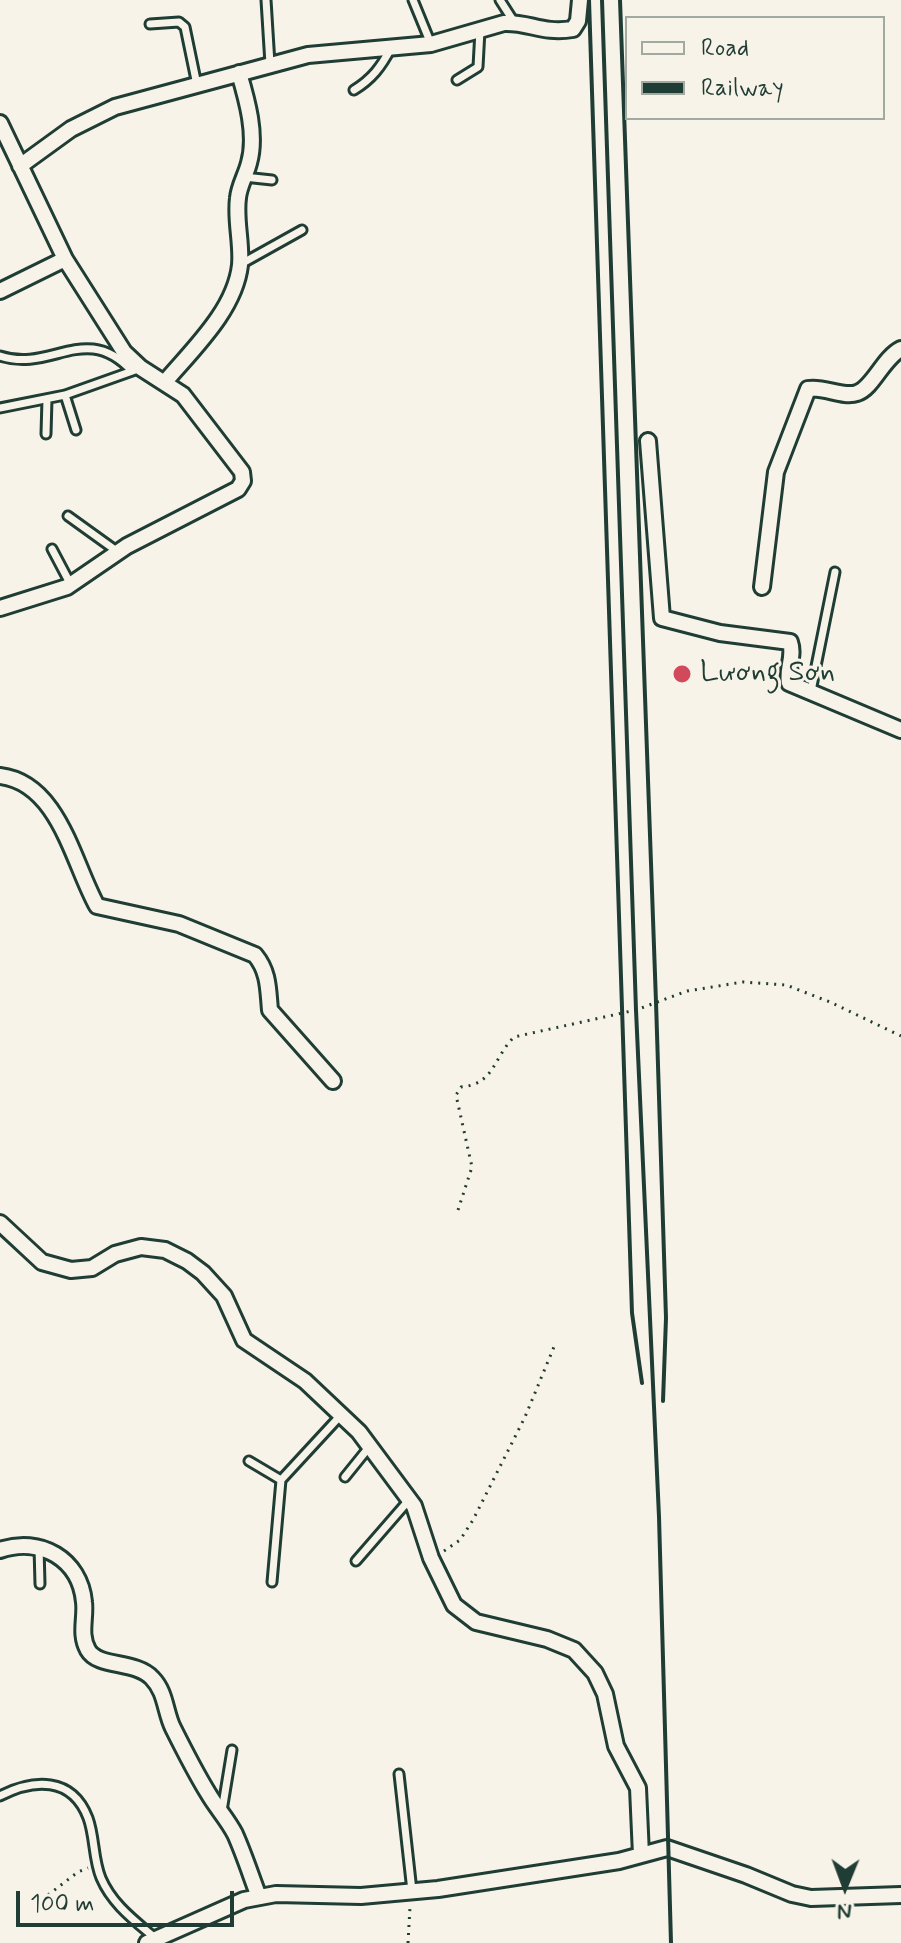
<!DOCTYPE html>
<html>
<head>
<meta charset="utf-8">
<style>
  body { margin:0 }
  #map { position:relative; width:901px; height:1943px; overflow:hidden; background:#f7f3e8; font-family:Mynerve,sans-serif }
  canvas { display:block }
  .legend { position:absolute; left:625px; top:16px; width:260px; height:104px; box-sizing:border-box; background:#f7f3e8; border:2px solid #a1aaa0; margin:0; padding:10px 14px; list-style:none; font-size:24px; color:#1f3d34 }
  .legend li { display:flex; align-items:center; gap:16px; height:40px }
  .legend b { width:40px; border:2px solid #a1aaa0 }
  .north { position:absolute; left:805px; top:1847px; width:80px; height:80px; -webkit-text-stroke:6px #f7f3e8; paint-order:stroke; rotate:181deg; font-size:22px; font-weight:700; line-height:32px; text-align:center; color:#1f3d34 }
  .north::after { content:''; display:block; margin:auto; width:28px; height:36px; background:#1f3d34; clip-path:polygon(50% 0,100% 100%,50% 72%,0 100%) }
  .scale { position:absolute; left:16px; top:1891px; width:218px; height:36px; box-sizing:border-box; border:4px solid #1f3d34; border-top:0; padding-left:10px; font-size:24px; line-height:28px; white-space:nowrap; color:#1f3d34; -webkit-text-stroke:6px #f7f3e8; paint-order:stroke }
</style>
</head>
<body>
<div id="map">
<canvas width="901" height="1943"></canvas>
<ul class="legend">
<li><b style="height:10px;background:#f7f3e8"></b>Road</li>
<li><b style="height:10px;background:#1f3d34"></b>Railway</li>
</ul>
<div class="north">N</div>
<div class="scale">100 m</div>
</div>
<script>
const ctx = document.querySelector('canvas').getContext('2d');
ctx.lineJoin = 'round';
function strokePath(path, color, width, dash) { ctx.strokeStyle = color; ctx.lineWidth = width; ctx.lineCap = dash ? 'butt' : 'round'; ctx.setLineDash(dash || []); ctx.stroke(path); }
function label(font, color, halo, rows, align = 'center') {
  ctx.font = font + ' Mynerve,sans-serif'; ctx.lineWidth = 6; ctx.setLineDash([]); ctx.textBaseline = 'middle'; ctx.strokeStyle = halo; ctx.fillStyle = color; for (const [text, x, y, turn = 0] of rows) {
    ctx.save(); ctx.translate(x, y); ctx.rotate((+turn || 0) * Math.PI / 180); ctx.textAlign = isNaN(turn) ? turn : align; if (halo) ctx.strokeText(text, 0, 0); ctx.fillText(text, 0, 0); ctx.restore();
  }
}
const service = new Path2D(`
  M 266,0 L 270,64
  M 413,0 L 431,44
  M 500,0 L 514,22
  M 150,24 L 179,22 L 185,27 L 197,85
  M 457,80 L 478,67 L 480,30
  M 354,90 C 372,79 381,67 391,48
  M 244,177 L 272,180
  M 241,264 L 302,230
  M 0,356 C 52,373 85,321 132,371
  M 65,395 L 76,430
  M 0,408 L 65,395 L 141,368
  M 46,434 L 47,399
  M 68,516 L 118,552
  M 52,549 L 71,585
  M 811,691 L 835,572
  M 249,1461 L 281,1480
  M 345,1477 L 370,1446
  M 39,1547 L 40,1584
  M 356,1561 L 409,1500
  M 272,1582 L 281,1480 L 341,1415
  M 399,1774 L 412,1891
  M 0,1796 C 33,1779 72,1776 88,1818 C 95,1837 93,1859 101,1878 C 112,1904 134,1920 155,1938
  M 222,1811 L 232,1750`);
const minor = new Path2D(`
  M 0,123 L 65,259 L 124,352 L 141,368 L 183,395 L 242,472 L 243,481 L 238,489 L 127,546 L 67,587 L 0,608
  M 20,166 L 71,129 L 115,107 L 308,55 L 431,44 L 504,23 C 530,22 542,34 573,29 L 578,21 L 580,0
  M 0,291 L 65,259
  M 165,382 C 193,349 235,310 240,265 C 242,243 235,220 238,198 C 239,186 246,175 249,163 C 257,135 247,100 239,73
  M 648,441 L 662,618 L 720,633 L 790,642 C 795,656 786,669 789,683 L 901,730
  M 762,587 L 776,472 L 808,389 C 824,386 843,398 857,393 C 873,388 883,358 901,349
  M 0,776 C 59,783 73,863 97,906 L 179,924 L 255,955 C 269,972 268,989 270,1010 L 333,1081
  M 0,1223 L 42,1262 L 71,1270 L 92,1268 L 115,1254 L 141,1247 L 165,1250 L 187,1261 L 203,1273 L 224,1296 L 244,1340 L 305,1381 L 359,1432 L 414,1506 L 431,1558 L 454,1605 L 476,1622 L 547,1639 L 574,1650 L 595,1673 L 605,1694 L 616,1746 L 638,1788 L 641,1855
  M 0,1550 C 40,1536 80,1559 84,1602 C 86,1618 79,1634 88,1650 C 98,1668 135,1660 152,1678 C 166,1692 165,1712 173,1728 C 184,1750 195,1772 208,1793 C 216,1807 228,1820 235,1834 C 244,1854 251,1876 259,1897
  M 147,1943 L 244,1900 L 276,1894 L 361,1896 L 438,1889 L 619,1861 L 667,1848 L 746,1875 L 792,1894 L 811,1898 L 901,1895`);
strokePath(service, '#1f3d34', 13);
strokePath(minor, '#1f3d34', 20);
strokePath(new Path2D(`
  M 458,1210 L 472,1167 L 456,1095 L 461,1087 C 495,1084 493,1058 514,1037 L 636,1010 L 687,991 L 743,982 L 786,985 L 830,1002 L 901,1036
  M 444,1551 L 460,1540 L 473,1520 L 525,1417 L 556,1342
  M 48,1895 L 78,1872 L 88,1868
  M 408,1943 L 410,1907`), '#1f3d34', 3, [2, 6]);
strokePath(service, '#f7f3e8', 7);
strokePath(minor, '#f7f3e8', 14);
strokePath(new Path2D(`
  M 589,0 L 632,1313 L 642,1383
  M 602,0 L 636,1010 L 659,1517 L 671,1943
  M 620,0 L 656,1002 L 666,1318 L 663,1401`), '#1f3d34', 4);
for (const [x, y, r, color] of [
  [682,674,10,"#d1495b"]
]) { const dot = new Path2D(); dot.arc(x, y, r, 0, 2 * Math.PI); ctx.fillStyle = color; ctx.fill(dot); strokePath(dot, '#f7f3e8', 3); }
label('30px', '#1f3d34', '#f7f3e8', [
  ["Lương Sơn",700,674]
], 'left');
</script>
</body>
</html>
